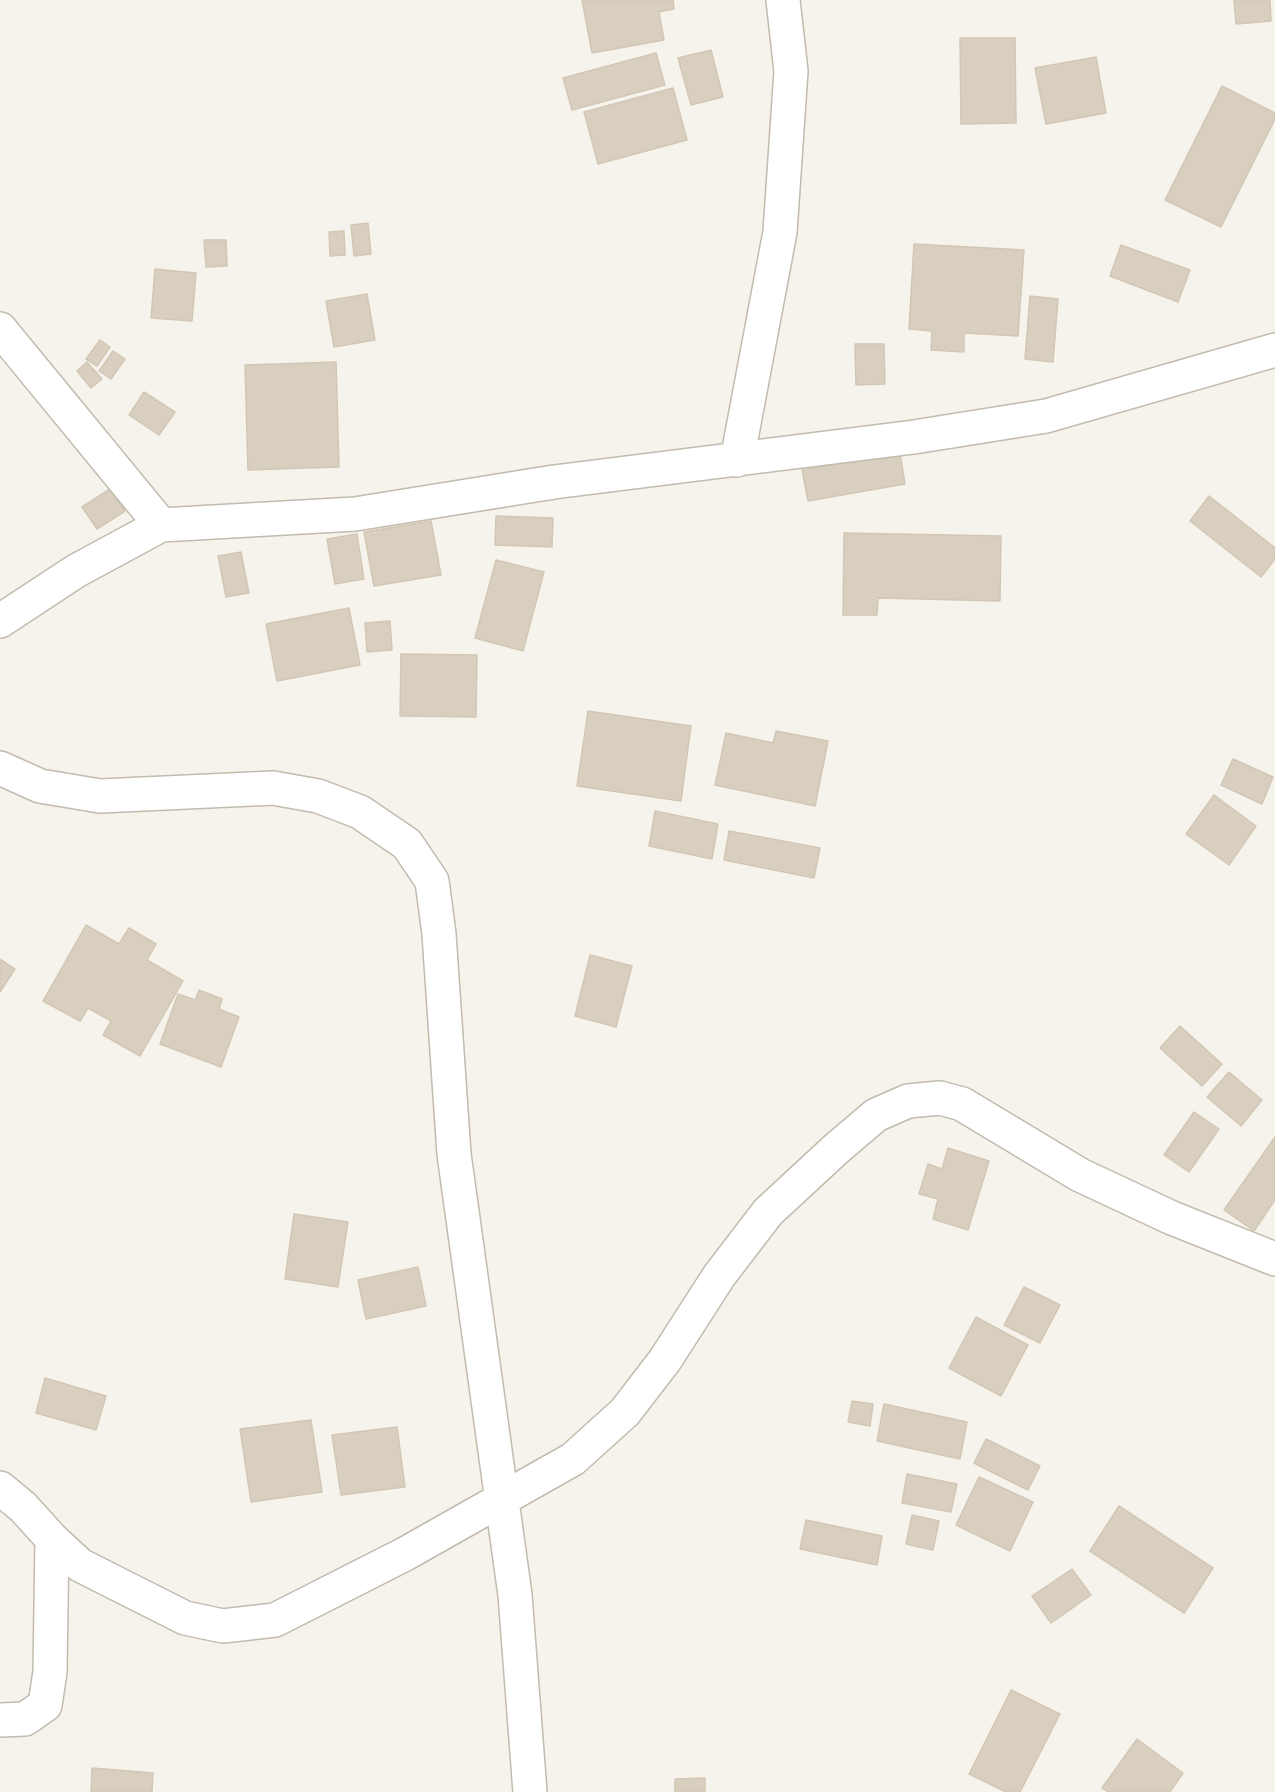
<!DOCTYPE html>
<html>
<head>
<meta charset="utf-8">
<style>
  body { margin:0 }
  canvas { display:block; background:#f6f3ec }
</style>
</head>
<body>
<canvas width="1275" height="1792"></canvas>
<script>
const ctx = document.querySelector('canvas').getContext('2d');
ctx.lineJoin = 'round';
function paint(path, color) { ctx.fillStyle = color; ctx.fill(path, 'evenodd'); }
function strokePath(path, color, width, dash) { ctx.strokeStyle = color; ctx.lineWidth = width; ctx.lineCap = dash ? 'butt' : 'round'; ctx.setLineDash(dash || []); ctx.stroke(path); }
const building = new Path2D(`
  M 582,0 L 673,0 L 674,9 L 659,12 L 664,40 L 592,53 Z
  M 1234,0 L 1270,0 L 1271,21 L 1236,24 Z
  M 960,38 L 1015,38 L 1016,123 L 961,124 Z
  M 711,50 L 723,97 L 691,105 L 678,58 Z
  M 656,53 L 665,85 L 572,110 L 563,78 Z
  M 1096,57 L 1106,113 L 1046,124 L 1035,68 Z
  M 1222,86 L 1275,113 L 1275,119 L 1221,227 L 1165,200 Z
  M 673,88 L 687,140 L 598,164 L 584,112 Z
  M 368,223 L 371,254 L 354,256 L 351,225 Z
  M 344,231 L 345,255 L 330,256 L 329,232 Z
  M 204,240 L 226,240 L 227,266 L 206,267 Z
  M 914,244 L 1024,250 L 1018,336 L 964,333 L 964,352 L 931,350 L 932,331 L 909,329 Z
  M 1121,245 L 1190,270 L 1178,302 L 1110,276 Z
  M 155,269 L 196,273 L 192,321 L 151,318 Z
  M 367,294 L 375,340 L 334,347 L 326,301 Z
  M 1030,296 L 1058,299 L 1053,362 L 1025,359 Z
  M 100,340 L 110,347 L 97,366 L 86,359 Z
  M 855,344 L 884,344 L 885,384 L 856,385 Z
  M 113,351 L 125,359 L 111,379 L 99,371 Z
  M 87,362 L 102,379 L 91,388 L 77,371 Z
  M 336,362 L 339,467 L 248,470 L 245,365 Z
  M 144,392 L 175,412 L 159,435 L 129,415 Z
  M 900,453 L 905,484 L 808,501 L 802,470 Z
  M 110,489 L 125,511 L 97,529 L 82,507 Z
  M 1209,496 L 1275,548 L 1275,559 L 1261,577 L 1190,521 Z
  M 496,516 L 553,518 L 552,547 L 495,545 Z
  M 431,521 L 441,575 L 374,586 L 364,532 Z
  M 844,533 L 1001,536 L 1000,601 L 878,598 L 877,615 L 843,615 Z
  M 357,534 L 364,579 L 335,584 L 327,539 Z
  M 241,552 L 249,593 L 226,597 L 218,556 Z
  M 496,560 L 544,572 L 523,651 L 475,638 Z
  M 349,608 L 360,665 L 277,681 L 266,624 Z
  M 390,621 L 392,650 L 367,652 L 365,623 Z
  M 401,654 L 477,655 L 476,717 L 400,716 Z
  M 588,711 L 691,726 L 681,801 L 577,786 Z
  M 776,731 L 828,741 L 815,806 L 715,785 L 726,733 L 773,743 Z
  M 1233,759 L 1273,777 L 1262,804 L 1221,785 Z
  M 1214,795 L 1256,826 L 1229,865 L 1186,834 Z
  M 655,811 L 718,824 L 712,859 L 649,846 Z
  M 729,831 L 820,848 L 814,878 L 724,860 Z
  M 86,925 L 119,944 L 129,928 L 156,944 L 147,960 L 183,981 L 140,1056 L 103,1035 L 111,1021 L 88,1008 L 80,1021 L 43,1001 Z
  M 590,955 L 632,966 L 616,1027 L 575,1016 Z
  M 0,959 L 15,969 L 0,992 Z
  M 199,990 L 222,999 L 219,1009 L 239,1017 L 221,1067 L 160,1044 L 178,994 L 195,1000 Z
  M 1180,1026 L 1222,1064 L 1202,1086 L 1160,1048 Z
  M 1229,1072 L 1262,1100 L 1241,1126 L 1207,1097 Z
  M 1194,1112 L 1219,1129 L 1189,1172 L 1164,1155 Z
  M 1275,1137 L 1275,1200 L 1254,1231 L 1224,1210 Z
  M 948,1148 L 989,1161 L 968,1230 L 933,1219 L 938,1199 L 919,1194 L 928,1164 L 942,1169 Z
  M 294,1214 L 348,1222 L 338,1287 L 285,1279 Z
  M 418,1267 L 426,1306 L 366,1319 L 358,1280 Z
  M 1024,1287 L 1060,1305 L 1040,1343 L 1004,1325 Z
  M 976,1317 L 1028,1345 L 1001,1396 L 949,1368 Z
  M 45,1378 L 106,1396 L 96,1430 L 36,1413 Z
  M 852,1401 L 873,1404 L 870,1426 L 848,1422 Z
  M 884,1404 L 967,1422 L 960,1459 L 877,1441 Z
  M 311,1420 L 322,1492 L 251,1502 L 240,1429 Z
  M 397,1427 L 405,1487 L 341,1495 L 332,1435 Z
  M 986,1439 L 1040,1466 L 1028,1490 L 974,1463 Z
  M 907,1474 L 957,1484 L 951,1512 L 902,1503 Z
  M 979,1477 L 1033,1502 L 1010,1551 L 956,1525 Z
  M 1119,1506 L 1213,1568 L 1184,1613 L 1090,1551 Z
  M 912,1515 L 939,1521 L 933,1550 L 906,1544 Z
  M 806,1520 L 882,1536 L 877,1565 L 800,1549 Z
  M 1072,1569 L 1091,1595 L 1051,1623 L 1032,1596 Z
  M 1011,1690 L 1060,1714 L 1020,1792 L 1006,1792 L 969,1774 Z
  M 1137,1739 L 1183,1773 L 1170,1792 L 1108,1792 L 1102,1788 Z
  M 92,1768 L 153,1773 L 152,1792 L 91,1792 Z
  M 705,1778 L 705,1792 L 675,1792 L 675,1779 Z`);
paint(building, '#d8cfc1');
strokePath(building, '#d3c7b4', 1.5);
const minor = new Path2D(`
  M 0,329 L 161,525
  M 737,460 L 780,232 L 791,71 L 783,0
  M 0,621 L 76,571 L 161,525 L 355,514 L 554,482 L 914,437 L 1046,416 L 1275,350
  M 0,768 L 40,786 L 100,796 L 273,788 L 318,796 L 360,812 L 407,844 L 432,881 L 439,934 L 454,1154 L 515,1595 L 530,1792
  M 0,1488 L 23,1507 L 52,1539 L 80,1565 L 185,1618 L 223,1626 L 275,1620 L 405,1554 L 573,1459 L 625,1412 L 665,1360 L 719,1276 L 768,1212 L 836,1149 L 876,1115 L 908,1101 L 940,1098 L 962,1104 L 1080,1175 L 1172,1218 L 1275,1259
  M 0,1720 L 25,1719 L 45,1705 L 50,1672 L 52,1539`);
strokePath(minor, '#c2bbae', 36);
strokePath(minor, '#fff', 33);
</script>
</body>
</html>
